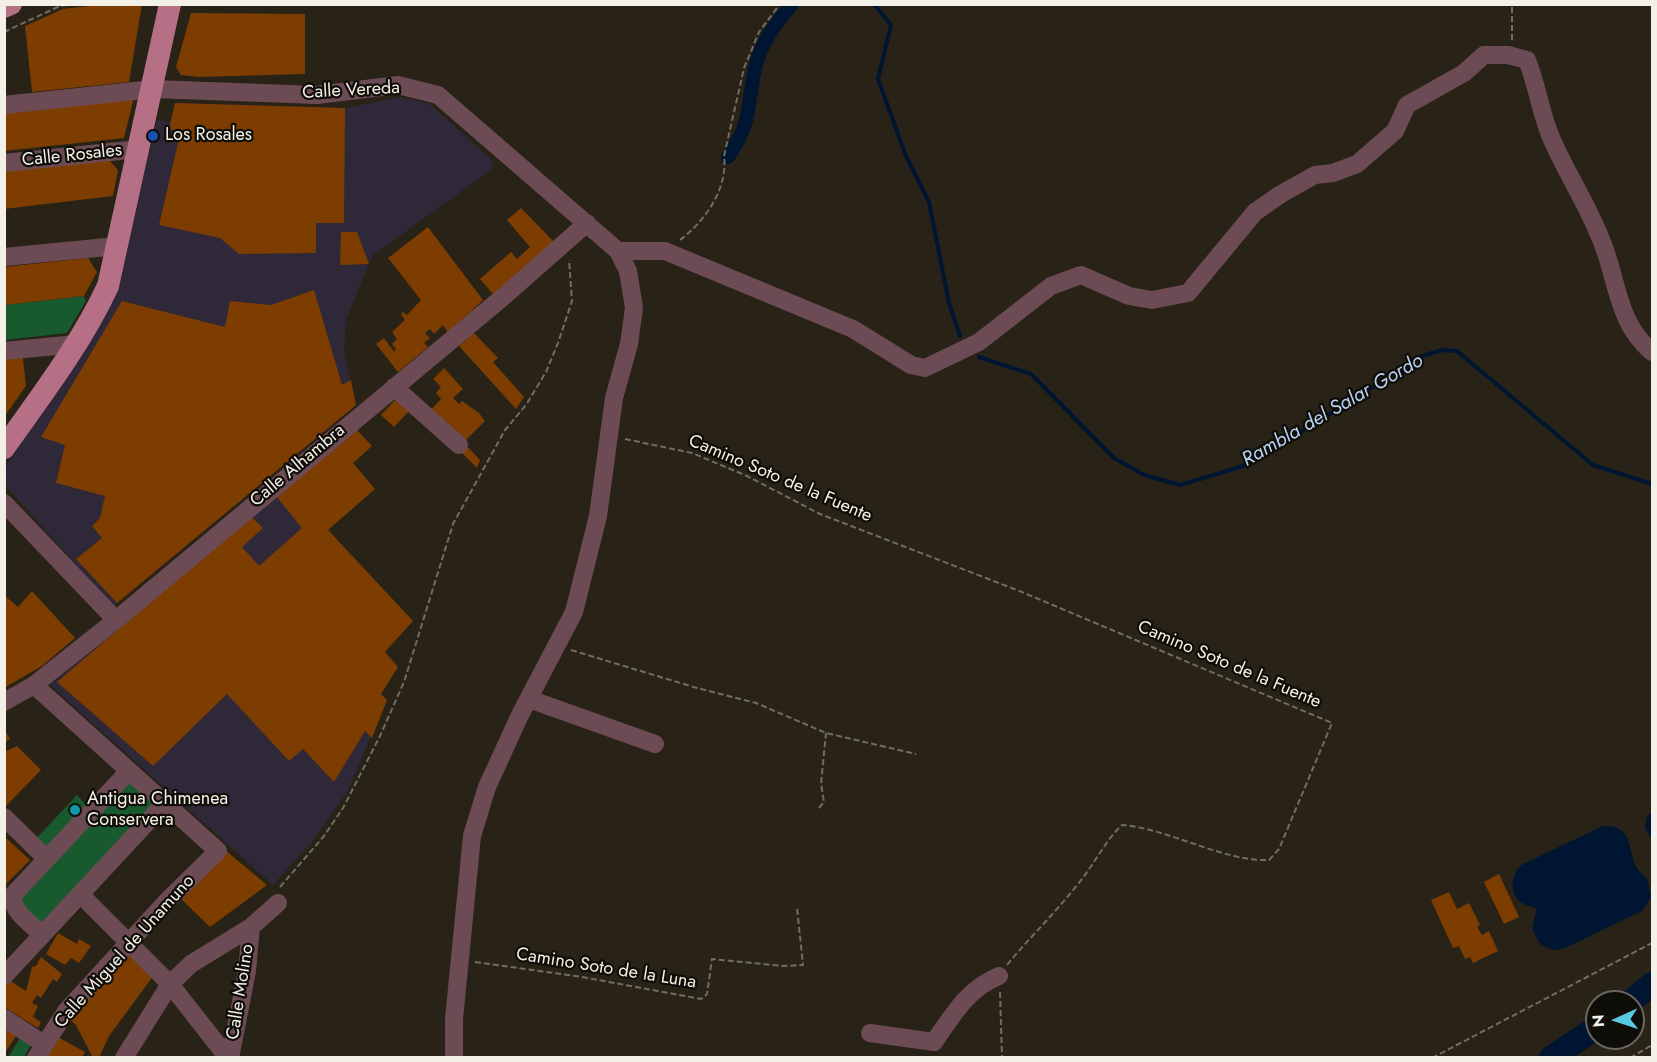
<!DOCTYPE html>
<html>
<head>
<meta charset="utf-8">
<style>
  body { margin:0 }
  #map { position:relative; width:1657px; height:1062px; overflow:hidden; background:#282316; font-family:Jost,sans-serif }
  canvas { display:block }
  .frame { position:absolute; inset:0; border:6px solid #f3f0e7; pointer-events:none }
  .north { position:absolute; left:1585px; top:990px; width:60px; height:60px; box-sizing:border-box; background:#0f0d07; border:2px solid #6a6861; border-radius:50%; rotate:267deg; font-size:16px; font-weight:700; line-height:24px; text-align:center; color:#f3f0e7 }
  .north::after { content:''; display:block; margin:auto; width:21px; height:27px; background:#57c9e3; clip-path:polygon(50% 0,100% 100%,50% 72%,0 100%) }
</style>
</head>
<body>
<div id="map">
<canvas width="1657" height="1062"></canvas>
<div class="frame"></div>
<div class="north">N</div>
</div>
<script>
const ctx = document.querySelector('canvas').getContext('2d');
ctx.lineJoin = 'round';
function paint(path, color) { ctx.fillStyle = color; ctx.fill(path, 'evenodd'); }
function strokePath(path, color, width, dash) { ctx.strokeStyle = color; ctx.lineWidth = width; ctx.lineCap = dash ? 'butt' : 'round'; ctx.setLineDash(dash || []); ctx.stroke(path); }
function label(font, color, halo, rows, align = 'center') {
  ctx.font = font + ' Jost,sans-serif'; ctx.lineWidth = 4.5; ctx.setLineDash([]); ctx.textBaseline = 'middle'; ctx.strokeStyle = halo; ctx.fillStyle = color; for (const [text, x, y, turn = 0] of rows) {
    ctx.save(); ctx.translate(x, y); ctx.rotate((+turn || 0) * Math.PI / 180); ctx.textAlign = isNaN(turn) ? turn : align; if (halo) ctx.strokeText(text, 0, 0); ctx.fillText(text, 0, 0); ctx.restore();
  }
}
paint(new Path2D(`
  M 401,97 L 430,104 L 493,161 L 492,169 L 372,256 L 346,320 L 344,353 L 356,405 L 113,606 L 5,485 L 4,469 L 81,356 L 114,297 L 157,120 L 172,123 L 175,103 L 345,108 Z
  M 337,444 L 375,489 L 328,530 L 413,621 L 385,651 L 398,667 L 381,694 L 387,700 L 347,792 L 312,842 L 273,885 L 50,685 Z`), '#2e2838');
paint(new Path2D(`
  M 84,296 L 86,301 L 67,333 L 5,340 L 5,305 Z
  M 129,771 L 165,803 L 42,934 L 13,895 L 47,859 L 32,843 L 77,795 L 91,811 Z
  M 20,1038 L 31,1045 L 24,1057 L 8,1058 Z`), '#185a2e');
paint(new Path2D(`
  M 1652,811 L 1652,840 L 1645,828 L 1647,816 Z
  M 1603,826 C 1641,824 1621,861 1647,878 L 1651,897 L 1642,911 L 1563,949 L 1553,950 L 1540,944 L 1532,929 L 1537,908 C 1512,905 1505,884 1521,865 Z`), '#001532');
strokePath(new Path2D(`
  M 874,4 L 891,25 L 878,79 L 906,156 L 929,202 L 949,303 L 960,336
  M 979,357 L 1031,374 L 1114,458 L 1144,475 L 1180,485 L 1250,464 L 1422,356 L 1442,350 L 1457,351 L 1593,465 L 1652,484`), '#001532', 4);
strokePath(new Path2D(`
  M 728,157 C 753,120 746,109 755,69 C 760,44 776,23 792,4`), '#001532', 14);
strokePath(new Path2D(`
  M 1630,1002 L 1652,984
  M 1551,1058 L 1597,1027`), '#001532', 24);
paint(new Path2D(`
  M 107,4 L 142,4 L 129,82 L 32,92 L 25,26 L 63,9 Z
  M 191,13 L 305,14 L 305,74 L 198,77 L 181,75 L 176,67 Z
  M 134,97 L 124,138 L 4,151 L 4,113 Z
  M 175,103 L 345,108 L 344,223 L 316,223 L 316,253 L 239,254 L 220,238 L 159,225 L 178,143 L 173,138 L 174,130 L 169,129 Z
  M 109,160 L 118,170 L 113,196 L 4,209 L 4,171 Z
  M 521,208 L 556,244 L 493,294 L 480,279 L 511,252 L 517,259 L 530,247 L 507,220 Z
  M 428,227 L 483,300 L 448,333 L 443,325 L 434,334 L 430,329 L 425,333 L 430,338 L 424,343 L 428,347 L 398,372 L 376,344 L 384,338 L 394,352 L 396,349 L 392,344 L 397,339 L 392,332 L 405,320 L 401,314 L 403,312 L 407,315 L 421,300 L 388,258 Z
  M 341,232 L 357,232 L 369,264 L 340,265 Z
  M 88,258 L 97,272 L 84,296 L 4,305 L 4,267 Z
  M 314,290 L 342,385 L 351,380 L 356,405 L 117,603 L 76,559 L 102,538 L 92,526 L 100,518 L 105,496 L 56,483 L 65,445 L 41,437 L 122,301 L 225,327 L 230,301 L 271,305 Z
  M 474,333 L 498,358 L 493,362 L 524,397 L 516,409 L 459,346 Z
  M 23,358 L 26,386 L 4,417 L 4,360 Z
  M 444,368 L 463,389 L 453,398 L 459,404 L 462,401 L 479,413 L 485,421 L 466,440 L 459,433 L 456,438 L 448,431 L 451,426 L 445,420 L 442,424 L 429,412 L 441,399 L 436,393 L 441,387 L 433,379 Z
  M 397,398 L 411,409 L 394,427 L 381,415 Z
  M 356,429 L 372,446 L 353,463 L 375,489 L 328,530 L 413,621 L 385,652 L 398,667 L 381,694 L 387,700 L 372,738 L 365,731 L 334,782 L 303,749 L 289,761 L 227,694 L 153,766 L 57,682 L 251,516 L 263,528 L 242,547 L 259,566 L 302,528 L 276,496 Z
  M 462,441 L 480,460 L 477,468 L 459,450 Z
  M 32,591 L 75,638 L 42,666 L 4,688 L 4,595 L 18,607 Z
  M 4,729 L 10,739 L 4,743 Z
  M 17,746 L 41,770 L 6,806 L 4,752 Z
  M 4,836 L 30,860 L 4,886 Z
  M 225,850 L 267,885 L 210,927 L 180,898 Z
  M 1499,874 L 1519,917 L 1504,924 L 1484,882 Z
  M 1449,892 L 1457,909 L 1469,903 L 1480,925 L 1477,927 L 1482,935 L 1489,931 L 1498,951 L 1473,963 L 1470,957 L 1465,959 L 1459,946 L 1453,948 L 1431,900 Z
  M 58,933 L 77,944 L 79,939 L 91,946 L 79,963 L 71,958 L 65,965 L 46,954 Z
  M 131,952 L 154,975 L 109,1036 L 99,1058 L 93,1058 L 76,1025 L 68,1018 Z
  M 41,957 L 62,974 L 57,982 L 53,979 L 41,998 L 37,995 L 32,1003 L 38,1006 L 33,1017 L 41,1022 L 38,1028 L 4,1007 L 4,986 L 9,980 L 26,991 L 32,967 L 36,966 Z
  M 4,1028 L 16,1036 L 4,1054 Z
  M 56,1036 L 85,1052 L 82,1058 L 44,1058 Z`), '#7d3d00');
strokePath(new Path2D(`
  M 4,32 L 60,6 L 76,4
  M 1512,40 L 1512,4
  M 680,240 C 705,221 728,189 724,156 L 744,68 L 759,32 L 780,4
  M 625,439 L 692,453 L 747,476 L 820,514 L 1022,592 L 1332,723 L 1279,849 L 1269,860 C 1224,862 1170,829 1122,825 C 1104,842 1094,865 1078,884 C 1056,912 1030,937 1007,965
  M 571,650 L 697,688 L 756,703 L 826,733 L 916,754
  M 819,808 L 824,802 L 821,784 L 826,733
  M 280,887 L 324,836 L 343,808 L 380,736 L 404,682 L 453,524 L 505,430 L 526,405 L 546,372 L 558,343 L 572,301 L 569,260
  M 475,962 L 582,977 L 701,999 L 707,994 L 712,959 L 783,966 L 803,965 L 797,908
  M 1000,992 L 1002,1058
  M 1432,1058 L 1652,943
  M 1630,1058 L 1652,1045`), '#716d62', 2, [6, 3]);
strokePath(new Path2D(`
  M 4,105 L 153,89 L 317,95 L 398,85 L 438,95 L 618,251 L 628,271 L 634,308 L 629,344 L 614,398 L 598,516 L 574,612 L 520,715 L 487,787 L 472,836 L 454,1019 L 454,1058
  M 4,163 L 139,149
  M 618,251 L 665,251 L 853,329 L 911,365 L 925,368 L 979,342 L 1051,286 L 1081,275 L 1129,296 L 1152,300 L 1188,293 L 1255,212 L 1281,194 L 1315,175 L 1333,173 L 1357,164 L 1395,131 L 1407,105 L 1464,73 L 1484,55 L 1508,55 L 1527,60 C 1537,85 1540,110 1550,135 C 1565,171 1588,205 1602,242 C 1618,281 1617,323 1652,352
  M 4,257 L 117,246
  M 4,351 L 76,344
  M 394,387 L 459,445
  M 4,503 L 116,620
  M 34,685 L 218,851 L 166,902 L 67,1010 L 36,1058
  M 529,699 L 655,744
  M 4,702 L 34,685 L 116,620 L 503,297 L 587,223
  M 4,817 L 47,859
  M 80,894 L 170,984 L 228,1058
  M 42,934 C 30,923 12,913 13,895 L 129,771
  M 4,976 L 165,803
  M 4,1018 L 44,1044
  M 870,1033 L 934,1042 C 953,1015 967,989 999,976
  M 124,1058 L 170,984 L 191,964 L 251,927 L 278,903
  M 230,1058 L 247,971 L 251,927`), '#6d4b55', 18);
strokePath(new Path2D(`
  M 4,7 L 11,4
  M 4,448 C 41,396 81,344 108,286 L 170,4`), '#b67086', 22);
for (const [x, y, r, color] of [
  [153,136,6,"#1a4fb4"],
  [75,810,6,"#0f9aa8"]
]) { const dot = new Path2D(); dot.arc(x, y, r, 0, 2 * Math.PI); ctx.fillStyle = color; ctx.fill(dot); strokePath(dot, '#0f0d07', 2); }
label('18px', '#f3f0e7', '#0f0d07', [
  ["Calle Vereda",351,91,-3],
  ["Calle Rosales",72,156,-6],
  ["Calle Alhambra",298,466,-40],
  ["Camino Soto de la Fuente",780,479,23],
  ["Camino Soto de la Fuente",1229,665,23],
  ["Calle Miguel de Unamuno",125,952,-48],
  ["Camino Soto de la Luna",606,969,9],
  ["Calle Molino",241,992,-81]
]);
label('18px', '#f3f0e7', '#0f0d07', [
  ["Los Rosales",165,136],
  ["Antigua Chimenea",87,800],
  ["Conservera",87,821]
], 'left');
label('italic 20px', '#b9d3f5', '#0f0d07', [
  ["Rambla del Salar Gordo",1333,411,-30]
]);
</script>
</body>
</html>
